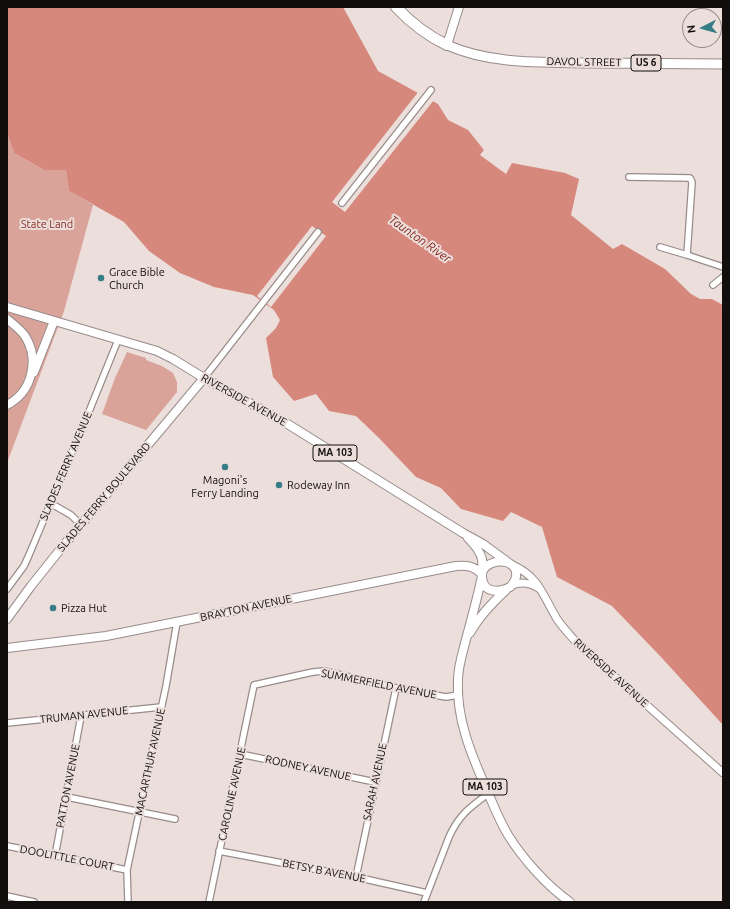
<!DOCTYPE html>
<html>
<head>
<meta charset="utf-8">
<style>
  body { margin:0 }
  #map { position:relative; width:730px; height:909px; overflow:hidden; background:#ebdedb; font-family:Ubuntu,sans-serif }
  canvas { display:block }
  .frame { position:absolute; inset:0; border:8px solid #120e0d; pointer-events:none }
  .north { position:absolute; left:682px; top:8px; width:40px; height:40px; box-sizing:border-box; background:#ebdedb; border:1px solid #948b89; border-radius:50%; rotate:264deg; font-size:11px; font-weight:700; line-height:16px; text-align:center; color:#120e0d }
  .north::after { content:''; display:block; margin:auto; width:14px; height:18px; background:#377d88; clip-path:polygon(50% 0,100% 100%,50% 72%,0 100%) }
</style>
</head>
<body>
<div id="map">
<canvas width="730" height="909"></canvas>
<div class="frame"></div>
<div class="north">N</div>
</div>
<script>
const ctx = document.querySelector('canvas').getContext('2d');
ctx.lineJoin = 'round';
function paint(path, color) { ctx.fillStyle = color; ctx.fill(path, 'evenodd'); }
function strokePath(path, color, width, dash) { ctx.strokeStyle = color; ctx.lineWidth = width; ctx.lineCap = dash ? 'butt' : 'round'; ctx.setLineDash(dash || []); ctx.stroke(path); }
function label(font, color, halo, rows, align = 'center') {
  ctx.font = font + ' Ubuntu,sans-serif'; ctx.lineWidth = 4; ctx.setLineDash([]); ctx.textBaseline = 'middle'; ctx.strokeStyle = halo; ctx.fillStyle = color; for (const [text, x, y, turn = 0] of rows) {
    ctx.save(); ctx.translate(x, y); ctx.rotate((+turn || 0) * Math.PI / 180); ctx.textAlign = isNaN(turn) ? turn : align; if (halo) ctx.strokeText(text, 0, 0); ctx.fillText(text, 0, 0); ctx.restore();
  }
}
paint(new Path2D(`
  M 7,133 L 14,153 L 44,170 L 66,170 L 69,191 L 93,205 L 64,311 L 7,463 Z
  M 127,352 L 146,358 L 146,360 L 162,366 L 173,373 L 177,382 L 177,392 L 146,430 L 102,414 L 115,378 Z`), '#daa39a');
paint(new Path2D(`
  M 7,7 L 343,7 L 378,71 L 438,104 L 448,120 L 468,130 L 484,150 L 480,155 L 506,174 L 512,163 L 565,173 L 579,179 L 571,215 L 613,249 L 622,244 L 665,269 L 691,294 L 700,299 L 712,299 L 723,305 L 723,725 L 661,657 L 612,606 L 557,577 L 542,527 L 511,512 L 503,521 L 461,509 L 441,488 L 416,477 L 379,438 L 356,416 L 329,411 L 316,394 L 294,401 L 273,377 L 266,338 L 276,328 L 280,320 L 274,310 L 253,295 L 214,287 L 180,273 L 149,251 L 124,222 L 69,191 L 66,170 L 44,170 L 14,153 L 7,133 Z`), '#d7887c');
paint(new Path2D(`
  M 419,91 L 434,100 L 345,212 L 332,202 Z
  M 312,226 L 326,236 L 271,307 L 257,296 Z`), '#ebdedb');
const minor = new Path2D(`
  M 629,177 L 690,178 L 692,182 L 687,255 L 723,267
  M 342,203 L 431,90
  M 660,247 L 687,255
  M 713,285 L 723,277
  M 204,378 L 318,232
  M 50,503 L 71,515 L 81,525
  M 7,589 L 24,566 L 29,555 L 88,414 L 118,340
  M 7,723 L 161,707
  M 240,754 L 375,782
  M 67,797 L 175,819
  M 7,846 L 127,870
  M 219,851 L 356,877 L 427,893
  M 55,856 L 81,716
  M 356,877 L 396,688
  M 7,896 L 34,902
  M 128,902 L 127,870 L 166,686 L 177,622
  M 209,902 L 254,685 L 313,672 L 324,671 L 396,688 L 446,697 L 458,695
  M 424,902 L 449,837 C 459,815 470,807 488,794`);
const tertiary = new Path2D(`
  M 512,565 C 539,576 543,596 557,619 C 563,628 570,635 577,643 L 723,773
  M 512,585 C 522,581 531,583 540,589`);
const secondary = new Path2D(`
  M 447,45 L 459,7
  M 7,619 L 31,586 L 63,546 L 204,378`);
const primary = new Path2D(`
  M 7,307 L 157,351 L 173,359 L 204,378 L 286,423 L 463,533 L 483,544 L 509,563
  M 7,319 C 13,324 20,329 25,336 C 40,360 32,392 7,405
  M 34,372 L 54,321
  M 468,538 C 474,544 480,551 482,559 C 483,565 481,571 482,577 C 483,593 498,593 510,587 C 513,584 515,581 516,577 C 519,557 487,557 482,573
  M 482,576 C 477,600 470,624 464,647 C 461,658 458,669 458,680 C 456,718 471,754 486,788 C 493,804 499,820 508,835 C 523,859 547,886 570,902
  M 470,633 C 479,616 492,603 506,590
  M 7,648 L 106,636 L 456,566 C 468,565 473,566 482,574`);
const trunk = new Path2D(`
  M 447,45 C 492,65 544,62 592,63 C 635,63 679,64 723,64`);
const motorway = new Path2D(`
  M 396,7 C 411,23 428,36 447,45`);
strokePath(minor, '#988c8a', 8);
strokePath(tertiary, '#988c8a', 9);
strokePath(secondary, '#988c8a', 10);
strokePath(primary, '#988c8a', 10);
strokePath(trunk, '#988c8a', 11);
strokePath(motorway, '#988c8a', 12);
strokePath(minor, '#fff', 5.5);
strokePath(tertiary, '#fff', 7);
strokePath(secondary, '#fff', 8);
strokePath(primary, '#fff', 8);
strokePath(trunk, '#fff', 9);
strokePath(motorway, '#fff', 10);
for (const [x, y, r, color] of [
  [101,278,4,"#377d88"],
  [225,467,4,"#377d88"],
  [279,485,4,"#377d88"],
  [53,608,4,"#377d88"]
]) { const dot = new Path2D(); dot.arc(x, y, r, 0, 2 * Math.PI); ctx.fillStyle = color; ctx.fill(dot); strokePath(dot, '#ebdedb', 1.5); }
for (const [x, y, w] of [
  [646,63,30],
  [335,453,44],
  [485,787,44]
]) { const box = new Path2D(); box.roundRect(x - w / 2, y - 8, w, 16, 3); ctx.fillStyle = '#ebdedb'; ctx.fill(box); strokePath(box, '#120e0d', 1); }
label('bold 10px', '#120e0d', null, [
  ["US 6",646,63],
  ["MA 103",335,453],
  ["MA 103",485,787]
]);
label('11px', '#120e0d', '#ebdedb', [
  ["DAVOL STREET",584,62,1],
  ["RIVERSIDE AVENUE",244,400,29],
  ["SLADES FERRY AVENUE",66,466,-67],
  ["SLADES FERRY BOULEVARD",104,497,-50],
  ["BRAYTON AVENUE",246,608,-12],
  ["RIVERSIDE AVENUE",611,673,42],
  ["SUMMERFIELD AVENUE",379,684,11],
  ["TRUMAN AVENUE",84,715,-6],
  ["MACARTHUR AVENUE",150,762,-78],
  ["RODNEY AVENUE",308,768,12],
  ["SARAH AVENUE",375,782,-78],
  ["PATTON AVENUE",68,786,-79],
  ["CAROLINE AVENUE",232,794,-78],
  ["DOOLITTLE COURT",67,858,11],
  ["BETSY B AVENUE",324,871,11]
]);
label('11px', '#8b2d23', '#ebdedb', [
  ["State Land",47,224]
]);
label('11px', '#120e0d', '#ebdedb', [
  ["Grace Bible",109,272],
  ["Church",109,285],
  ["Magoni's",225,480,"center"],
  ["Ferry Landing",225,493,"center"],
  ["Rodeway Inn",287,485],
  ["Pizza Hut",61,608]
], 'left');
label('italic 12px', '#81241b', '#ebdedb', [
  ["Taunton River",420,239,35]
]);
</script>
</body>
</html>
